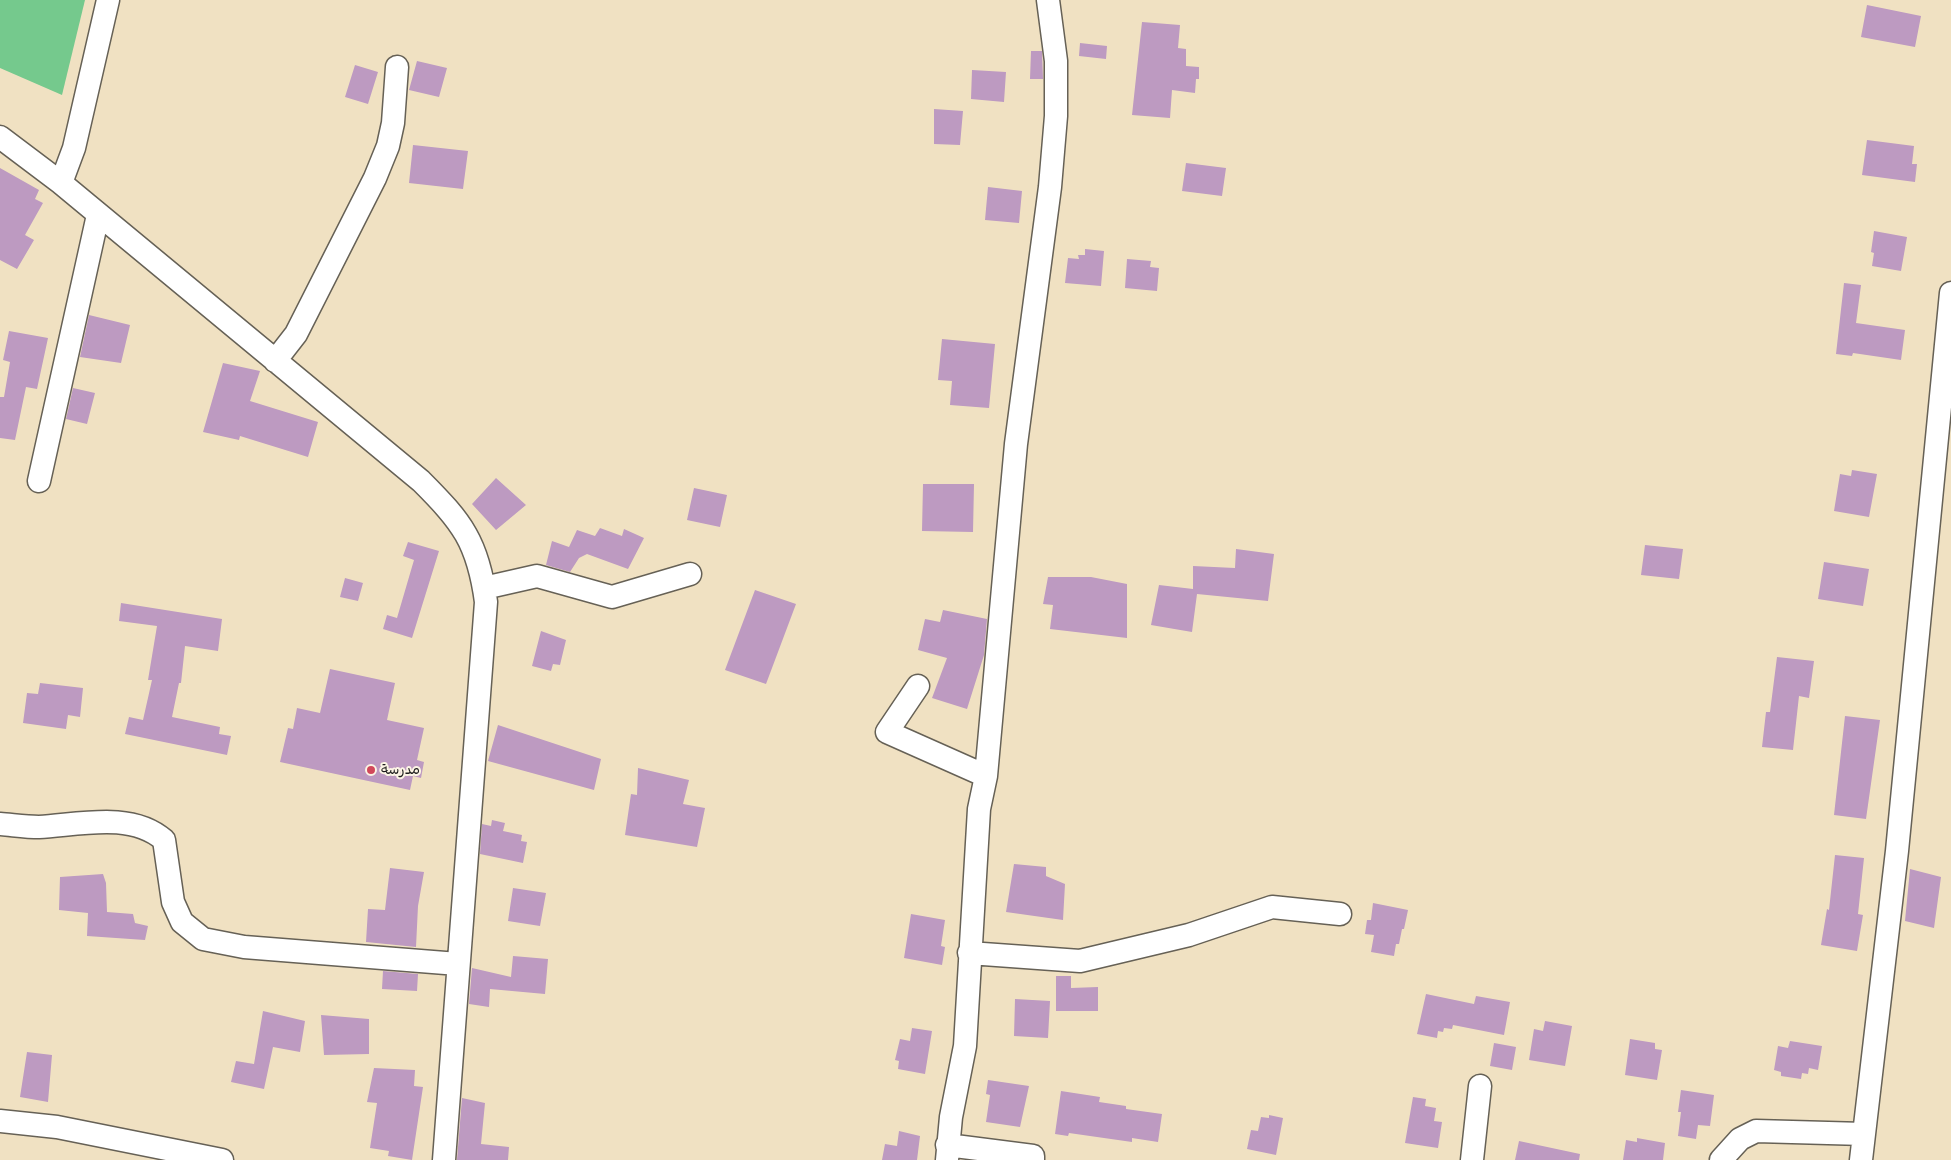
<!DOCTYPE html>
<html>
<head>
<meta charset="utf-8">
<style>
  body { margin:0 }
  canvas { display:block; background:#f0e1c2 }
</style>
</head>
<body>
<canvas width="1951" height="1160"></canvas>
<script>
const ctx = document.querySelector('canvas').getContext('2d');
ctx.lineJoin = 'round';
function paint(path, color) { ctx.fillStyle = color; ctx.fill(path, 'evenodd'); }
function strokePath(path, color, width, dash) { ctx.strokeStyle = color; ctx.lineWidth = width; ctx.lineCap = dash ? 'butt' : 'round'; ctx.setLineDash(dash || []); ctx.stroke(path); }
function label(font, color, halo, rows, align = 'center') {
  ctx.font = font + ' Delius,"Playpen Sans Arabic",sans-serif'; ctx.lineWidth = 4; ctx.setLineDash([]); ctx.textBaseline = 'middle'; ctx.strokeStyle = halo; ctx.fillStyle = color; for (const [text, x, y, turn = 0] of rows) {
    ctx.save(); ctx.translate(x, y); ctx.rotate((+turn || 0) * Math.PI / 180); ctx.textAlign = isNaN(turn) ? turn : align; if (halo) ctx.strokeText(text, 0, 0); ctx.fillText(text, 0, 0); ctx.restore();
  }
}
paint(new Path2D(`
  M 0,0 L 85,0 L 62,95 L 0,68 Z`), '#75c98d');
paint(new Path2D(`
  M 1867,5 L 1921,16 L 1915,47 L 1861,37 Z
  M 1142,22 L 1180,25 L 1178,48 L 1186,49 L 1186,66 L 1199,67 L 1199,79 L 1196,79 L 1195,93 L 1172,90 L 1170,118 L 1132,115 Z
  M 1080,43 L 1107,46 L 1106,59 L 1079,56 Z
  M 1031,51 L 1042,51 L 1043,79 L 1030,79 Z
  M 417,61 L 447,68 L 439,97 L 409,90 Z
  M 355,65 L 378,72 L 368,104 L 345,97 Z
  M 972,70 L 1006,72 L 1004,102 L 971,99 Z
  M 934,109 L 963,111 L 960,145 L 934,144 Z
  M 1867,140 L 1914,146 L 1912,164 L 1917,164 L 1915,182 L 1862,175 Z
  M 413,145 L 468,151 L 463,189 L 409,183 Z
  M 1186,163 L 1226,168 L 1222,196 L 1182,191 Z
  M 0,168 L 39,190 L 35,199 L 43,203 L 25,235 L 34,240 L 17,269 L 0,260 Z
  M 988,187 L 1022,191 L 1019,223 L 985,220 Z
  M 1874,231 L 1907,237 L 1901,271 L 1872,266 L 1874,253 L 1871,252 Z
  M 1085,249 L 1104,251 L 1101,286 L 1065,283 L 1068,258 L 1079,259 L 1078,255 L 1085,255 Z
  M 1127,259 L 1151,261 L 1150,267 L 1159,268 L 1157,291 L 1125,288 Z
  M 1844,283 L 1861,285 L 1856,323 L 1905,330 L 1901,360 L 1853,353 L 1852,356 L 1836,354 Z
  M 89,315 L 130,325 L 121,363 L 80,357 Z
  M 9,331 L 48,338 L 37,389 L 26,387 L 15,440 L 0,438 L 0,397 L 4,397 L 10,362 L 3,360 Z
  M 942,339 L 995,344 L 989,408 L 950,405 L 952,381 L 938,380 Z
  M 223,363 L 260,371 L 250,401 L 318,422 L 308,457 L 240,436 L 239,440 L 203,432 Z
  M 73,388 L 95,393 L 87,424 L 66,419 Z
  M 1852,470 L 1877,474 L 1869,517 L 1834,511 L 1840,474 L 1851,476 Z
  M 496,478 L 526,505 L 496,530 L 472,504 Z
  M 923,484 L 974,484 L 973,532 L 922,531 Z
  M 694,488 L 727,495 L 720,527 L 687,520 Z
  M 600,528 L 622,536 L 624,529 L 644,538 L 628,569 L 587,554 L 579,558 L 570,572 L 546,565 L 552,541 L 569,547 L 577,530 L 595,536 Z
  M 408,542 L 439,551 L 412,638 L 383,629 L 387,615 L 397,618 L 414,560 L 403,556 Z
  M 1645,545 L 1683,549 L 1679,579 L 1641,575 Z
  M 1236,549 L 1274,554 L 1268,601 L 1197,594 L 1192,632 L 1151,625 L 1159,585 L 1193,589 L 1193,566 L 1235,568 Z
  M 1824,562 L 1869,569 L 1863,606 L 1818,599 Z
  M 1048,577 L 1091,577 L 1127,584 L 1127,638 L 1050,629 L 1053,605 L 1043,604 Z
  M 345,578 L 363,583 L 358,601 L 340,597 Z
  M 755,590 L 796,604 L 766,684 L 725,670 Z
  M 121,603 L 222,619 L 218,651 L 185,646 L 181,683 L 179,683 L 172,717 L 220,727 L 219,734 L 231,736 L 227,755 L 125,734 L 129,717 L 143,720 L 152,680 L 148,680 L 157,626 L 119,621 Z
  M 943,610 L 987,619 L 984,655 L 967,709 L 932,698 L 947,658 L 918,650 L 925,619 L 940,622 Z
  M 541,631 L 566,640 L 560,665 L 553,664 L 551,671 L 532,666 Z
  M 1777,657 L 1814,661 L 1809,698 L 1799,696 L 1793,750 L 1762,747 L 1766,712 L 1770,712 Z
  M 330,669 L 395,683 L 387,720 L 424,728 L 417,760 L 424,762 L 421,778 L 413,776 L 410,790 L 280,762 L 288,728 L 293,729 L 297,708 L 320,713 Z
  M 40,683 L 83,688 L 80,717 L 68,715 L 66,729 L 23,723 L 27,693 L 38,694 Z
  M 1845,716 L 1880,720 L 1866,819 L 1834,815 Z
  M 498,725 L 601,759 L 594,790 L 488,761 Z
  M 638,768 L 689,780 L 683,804 L 705,808 L 697,847 L 625,835 L 631,794 L 637,795 Z
  M 492,820 L 505,823 L 503,831 L 522,835 L 521,841 L 527,842 L 523,863 L 480,854 L 482,824 L 491,826 Z
  M 1835,855 L 1864,858 L 1858,914 L 1863,915 L 1857,951 L 1821,945 L 1827,909 L 1829,910 Z
  M 1014,864 L 1046,867 L 1046,876 L 1065,884 L 1063,920 L 1006,912 Z
  M 390,868 L 424,872 L 418,906 L 416,947 L 366,942 L 368,909 L 385,910 Z
  M 1910,869 L 1941,877 L 1934,928 L 1905,921 Z
  M 103,874 L 106,883 L 107,912 L 133,914 L 135,923 L 148,926 L 145,940 L 87,936 L 88,913 L 59,910 L 60,877 Z
  M 513,888 L 546,893 L 540,926 L 508,921 Z
  M 1373,903 L 1408,910 L 1404,929 L 1402,929 L 1399,944 L 1396,944 L 1394,956 L 1371,952 L 1374,935 L 1365,934 L 1367,920 L 1371,920 Z
  M 911,914 L 945,920 L 941,946 L 945,947 L 942,965 L 904,958 Z
  M 513,956 L 548,959 L 545,994 L 490,989 L 489,1007 L 469,1004 L 472,968 L 511,977 Z
  M 383,971 L 418,974 L 417,991 L 382,989 Z
  M 1056,976 L 1071,976 L 1071,988 L 1098,987 L 1098,1011 L 1056,1011 Z
  M 1426,994 L 1474,1004 L 1476,996 L 1510,1002 L 1504,1035 L 1453,1025 L 1452,1029 L 1444,1028 L 1443,1032 L 1438,1031 L 1437,1038 L 1417,1034 Z
  M 1015,999 L 1050,1001 L 1048,1038 L 1014,1036 Z
  M 263,1011 L 305,1021 L 300,1052 L 273,1047 L 264,1089 L 231,1082 L 236,1061 L 254,1064 Z
  M 321,1015 L 369,1019 L 369,1054 L 324,1055 Z
  M 1545,1021 L 1572,1026 L 1565,1066 L 1529,1060 L 1534,1029 L 1543,1031 Z
  M 912,1028 L 932,1031 L 925,1074 L 898,1069 L 899,1061 L 895,1060 L 900,1039 L 910,1041 Z
  M 1630,1039 L 1655,1043 L 1655,1049 L 1662,1050 L 1657,1080 L 1625,1075 Z
  M 1790,1041 L 1822,1046 L 1818,1070 L 1809,1068 L 1808,1074 L 1802,1073 L 1801,1079 L 1781,1076 L 1781,1072 L 1774,1070 L 1778,1046 L 1788,1048 Z
  M 1494,1043 L 1516,1047 L 1512,1070 L 1490,1066 Z
  M 27,1052 L 52,1055 L 48,1102 L 20,1097 Z
  M 374,1068 L 415,1070 L 414,1086 L 423,1087 L 412,1160 L 388,1156 L 389,1151 L 370,1148 L 377,1103 L 367,1102 Z
  M 988,1080 L 1029,1086 L 1020,1127 L 986,1122 L 990,1095 L 986,1094 Z
  M 1681,1090 L 1714,1095 L 1710,1126 L 1698,1125 L 1696,1139 L 1678,1136 L 1681,1112 L 1678,1112 Z
  M 1061,1091 L 1100,1097 L 1099,1102 L 1126,1106 L 1126,1109 L 1162,1114 L 1158,1142 L 1132,1138 L 1132,1142 L 1069,1133 L 1068,1136 L 1055,1134 Z
  M 1413,1097 L 1426,1099 L 1425,1106 L 1436,1108 L 1434,1121 L 1442,1122 L 1438,1148 L 1405,1143 Z
  M 462,1098 L 485,1103 L 481,1144 L 509,1147 L 508,1160 L 457,1160 Z
  M 1269,1115 L 1283,1118 L 1276,1155 L 1247,1149 L 1251,1130 L 1258,1131 L 1261,1117 L 1269,1118 Z
  M 899,1131 L 920,1136 L 917,1160 L 882,1160 L 885,1144 L 897,1146 Z
  M 1637,1138 L 1665,1143 L 1663,1160 L 1623,1160 L 1626,1140 L 1637,1142 Z
  M 1519,1141 L 1580,1154 L 1579,1160 L 1515,1160 Z`), '#bd9ac1');
const minor = new Path2D(`
  M 0,137 L 61,183 L 421,481 C 462,522 478,542 486,602 L 444,1160
  M 61,183 L 74,148 L 108,0
  M 275,361 L 296,334 L 375,178 L 388,146 L 393,123 L 397,67
  M 39,481 L 98,215
  M 484,588 L 537,576 L 612,597 L 690,574
  M 918,686 L 887,732 L 986,776
  M 0,824 C 13,825 26,827 39,827 C 78,825 131,811 164,840 L 173,902 L 182,922 L 203,939 L 244,947 L 458,964
  M 969,953 L 1080,961 L 1189,935 L 1272,907 L 1340,914
  M 0,1121 L 57,1127 L 222,1160
  M 947,1145 L 1033,1156 L 1033,1160
  M 947,1160 L 951,1117 L 965,1046 L 979,809 L 986,776 L 1016,444 L 1050,187 L 1056,116 L 1056,61 L 1048,0
  M 1472,1160 L 1480,1086
  M 1721,1160 L 1740,1139 L 1756,1131 L 1864,1134
  M 1861,1160 L 1897,851 L 1951,293`);
strokePath(minor, '#666156', 25);
strokePath(minor, '#fff', 22);
for (const [x, y, r, color] of [
  [371,770,5,"#d1495b"]
]) { const dot = new Path2D(); dot.arc(x, y, r, 0, 2 * Math.PI); ctx.fillStyle = color; ctx.fill(dot); strokePath(dot, '#fcf5e5', 2); }
label('14px', '#1c1c1c', '#fcf5e5', [
  ["مدرسة",381,770]
], 'left');
</script>
</body>
</html>
